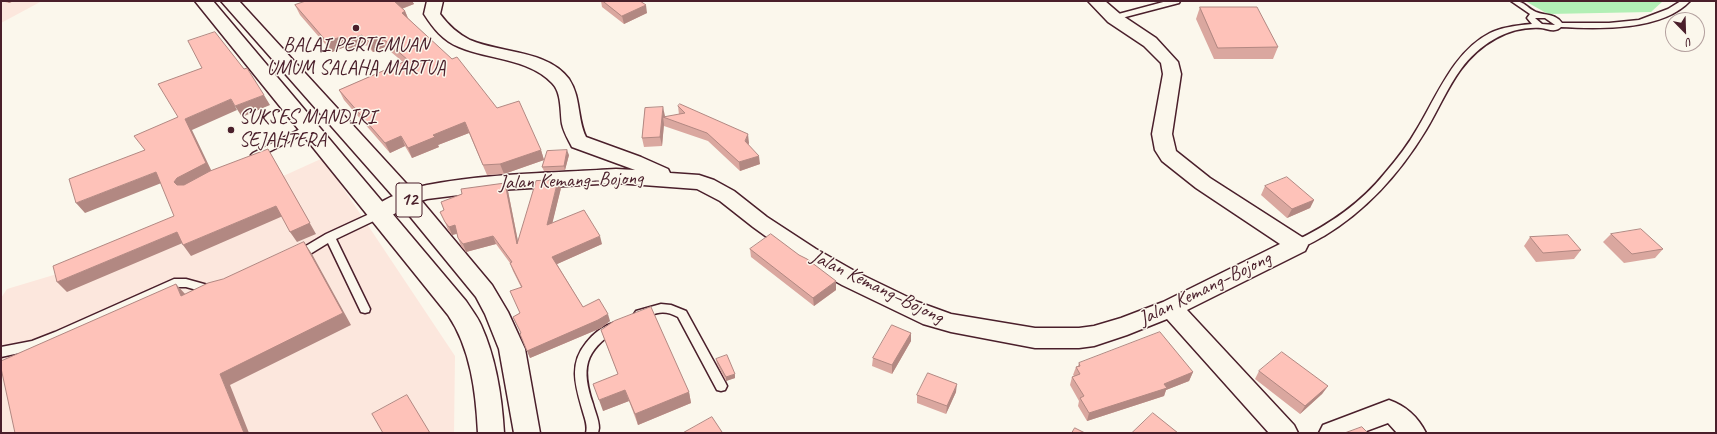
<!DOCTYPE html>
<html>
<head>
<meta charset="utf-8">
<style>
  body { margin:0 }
  #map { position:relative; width:1717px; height:434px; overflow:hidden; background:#fbf7ec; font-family:Caveat,sans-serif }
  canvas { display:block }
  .frame { position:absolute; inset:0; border:2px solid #4a1f2b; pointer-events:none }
  .north { position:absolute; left:1665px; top:12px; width:40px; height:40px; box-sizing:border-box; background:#fbf7ec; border:1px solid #b4a19f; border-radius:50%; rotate:157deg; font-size:11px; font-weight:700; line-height:16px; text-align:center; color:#4a1f2b }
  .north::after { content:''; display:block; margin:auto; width:14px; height:18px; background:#4a1f2b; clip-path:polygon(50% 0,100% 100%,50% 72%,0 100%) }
</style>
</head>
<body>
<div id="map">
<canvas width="1717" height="434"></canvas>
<div class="frame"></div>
<div class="north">U</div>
</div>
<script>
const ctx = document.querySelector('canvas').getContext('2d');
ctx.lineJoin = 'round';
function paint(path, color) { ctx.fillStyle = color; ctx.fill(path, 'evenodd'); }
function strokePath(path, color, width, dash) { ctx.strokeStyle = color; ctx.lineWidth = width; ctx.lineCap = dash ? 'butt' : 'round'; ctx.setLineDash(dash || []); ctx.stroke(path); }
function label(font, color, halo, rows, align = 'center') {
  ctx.font = font + ' Caveat,sans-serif'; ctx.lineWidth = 3; ctx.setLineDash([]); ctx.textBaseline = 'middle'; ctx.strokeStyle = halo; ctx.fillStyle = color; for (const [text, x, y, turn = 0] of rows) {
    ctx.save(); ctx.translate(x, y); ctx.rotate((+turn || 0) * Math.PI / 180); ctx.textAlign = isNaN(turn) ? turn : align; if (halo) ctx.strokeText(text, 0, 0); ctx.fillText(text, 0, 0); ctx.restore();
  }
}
paint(new Path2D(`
  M 1,1 L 42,1 L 1,23 Z
  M 323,158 L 455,356 L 454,433 L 1,433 L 1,298 L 7,289 L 87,265 Z`), '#fce7dd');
paint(new Path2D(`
  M 1525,1 L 1663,1 L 1651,12 L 1548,14 Z`), '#b2efb5');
const service = new Path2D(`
  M 1167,1 L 1180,1 L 1179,3 L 1114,20 L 1110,18 L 1111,16 Z
  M 1511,1 C 1526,1 1525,7 1536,12 C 1546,16 1555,13 1562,23 L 1609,23 L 1639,20 L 1668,9 L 1681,1 L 1690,1 C 1662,31 1599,29 1561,27 C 1555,33 1548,29 1541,28 C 1508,26 1480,44 1461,69 C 1447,88 1438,110 1426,130 C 1400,173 1367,210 1324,236 C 1316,240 1302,250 1293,248 L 1292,245 L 1293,242 C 1329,225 1360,204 1385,173 C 1397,159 1408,145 1417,129 C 1437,96 1454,51 1490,33 C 1502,27 1519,25 1532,24 L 1527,18 L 1530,14 ZM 1535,18 L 1545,18 L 1555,25 L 1542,24 Z
  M 308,125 L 313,128 L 311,130 L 259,157 L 256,158 L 251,155 L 253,153 Z
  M 378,210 L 382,211 L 383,214 L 382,217 L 336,239 L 370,309 L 369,312 L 365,313 L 361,312 L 328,243 L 302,259 L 294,259 L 293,256 L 294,253 L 326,234 Z
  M 174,279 L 186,279 L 215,287 L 216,290 L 215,293 L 211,294 L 186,287 L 175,287 L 63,338 L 33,350 L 1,357 L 1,347 L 32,341 L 55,332 Z
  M 661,304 L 671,305 L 686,311 L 725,382 L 727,386 L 725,390 L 721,391 L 717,390 L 678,317 C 657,305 649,321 636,317 L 634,314 L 636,311 Z
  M 613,323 L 617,324 L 619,327 L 617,330 C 584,351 581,369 593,404 C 595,412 599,420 599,428 L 598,433 L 586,433 C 588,426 585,419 583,412 C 576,387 568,365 586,343 C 593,334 603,326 613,323 Z`);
const minor = new Path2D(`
  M 427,1 L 443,1 L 440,14 C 448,25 458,34 470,40 C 500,53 548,50 569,79 C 581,97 577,118 586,137 L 641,157 L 668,169 L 670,173 L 699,175 L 714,180 L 734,191 L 767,217 L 816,249 L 858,273 L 918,302 L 951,314 L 1035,328 L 1079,328 L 1094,326 L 1121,318 L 1163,302 L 1280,244 L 1196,188 L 1162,161 L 1155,150 L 1152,134 L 1163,74 L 1161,63 L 1144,46 L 1108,22 L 1088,1 L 1105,1 L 1120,14 L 1156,38 L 1178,62 L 1181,74 L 1172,134 L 1176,151 L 1210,178 L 1305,239 L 1308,245 L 1305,251 L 1187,310 L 1294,425 L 1298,433 L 1269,433 L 1167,319 L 1127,335 L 1094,346 L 1079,348 L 1035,348 L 951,332 L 923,324 L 842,285 L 800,261 L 753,227 L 720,201 L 697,189 L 616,183 L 499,190 L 427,199 L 414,203 L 385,219 L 378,222 L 371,219 L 368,214 C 376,200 411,188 427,185 C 489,173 553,173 616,169 L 635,170 L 572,147 C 568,139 564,133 562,124 C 560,111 562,93 552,83 C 528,58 489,60 459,47 C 443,41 433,28 424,14 Z
  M 1389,400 C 1406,406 1418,417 1426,433 L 1397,433 L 1388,423 L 1361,433 L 1319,433 L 1323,425 Z`);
const trunk = new Path2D(`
  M 195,1 L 213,1 L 466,301 C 471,309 477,316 481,325 C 496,358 502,397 504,433 L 478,433 C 476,393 471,349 448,315 Z
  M 221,1 L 239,1 L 415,193 L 492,285 L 508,312 L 525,349 L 540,433 L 514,433 L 499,349 L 485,314 L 476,297 L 399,203 Z`);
strokePath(service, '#4a1f2b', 3);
strokePath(minor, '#4a1f2b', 3);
strokePath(trunk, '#4a1f2b', 3);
paint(service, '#fbf7ec');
paint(minor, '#fbf7ec');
paint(trunk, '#fbf7ec');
paint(new Path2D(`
  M 1,1 L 14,1 L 9,3 Z
  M 304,1 L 412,1 L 414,4 L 402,9 L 405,11 L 408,18 L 497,108 L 541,150 L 544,160 L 569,155 L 565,170 L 544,171 L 542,167 L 544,160 L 504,174 L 487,175 L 469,133 L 438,145 L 439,147 L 412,158 L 405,146 L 390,153 L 344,100 L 339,90 L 403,62 L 385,47 L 373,52 L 366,45 L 349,52 L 345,47 L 332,52 L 300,15 L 295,5 L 304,2 Z
  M 601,1 L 640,1 L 647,13 L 624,24 L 602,7 Z
  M 1200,7 L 1278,47 L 1273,59 L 1214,59 L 1196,19 Z
  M 678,106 L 749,143 L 748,145 L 760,164 L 740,171 L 708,141 L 664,126 L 664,124 L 662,146 L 644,147 L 642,138 L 645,108 L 665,116 L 665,117 L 679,115 Z
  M 1265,186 L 1314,200 L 1310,208 L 1287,218 L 1261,195 Z
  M 561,188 L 552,223 L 602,244 L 557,264 L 583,307 L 610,321 L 601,328 L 530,358 L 521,333 L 513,317 L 520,313 L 521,287 L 513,271 L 510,263 L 496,244 L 466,252 L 461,246 L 458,238 L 457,234 L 452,235 L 448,230 L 445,222 L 508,191 L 518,241 Z
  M 1611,234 L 1663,249 L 1655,258 L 1624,263 L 1603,242 Z
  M 1530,237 L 1581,250 L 1574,259 L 1536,262 L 1524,246 Z
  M 750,249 L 799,255 L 836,290 L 814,306 L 751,257 Z
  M 601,330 L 689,392 L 691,403 L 638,425 L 629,401 L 603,411 L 618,374 L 605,341 Z
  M 911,333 L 911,341 L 892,374 L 872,366 L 873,358 Z
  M 716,359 L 735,378 L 726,381 L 717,364 Z
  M 1079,363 L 1193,372 L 1189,381 L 1166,390 L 1164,396 L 1087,421 L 1078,406 L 1079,401 L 1070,385 L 1072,377 L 1074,376 L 1073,375 L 1076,367 L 1078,366 Z
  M 1259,371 L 1328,386 L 1322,394 L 1300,414 L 1255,379 Z
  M 956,392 L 946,414 L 917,403 L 917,395 Z`), '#daa79f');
paint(new Path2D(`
  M 7,1 L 14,1 L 9,3 Z
  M 394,1 L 412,1 L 414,4 L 398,10 Z
  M 646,5 L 647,13 L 624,24 L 622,16 Z
  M 405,11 L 409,21 L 402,13 Z
  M 362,35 L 366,45 L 349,52 L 344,42 Z
  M 340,37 L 345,47 L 332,52 L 327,42 Z
  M 381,37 L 385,47 L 373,52 L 369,42 Z
  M 264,95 L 270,105 L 242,117 L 235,106 Z
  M 231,99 L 237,110 L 192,130 L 213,174 L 182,192 L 174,182 L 185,119 Z
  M 663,107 L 665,116 L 665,118 L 663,117 L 664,124 L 662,146 L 660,137 Z
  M 465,122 L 469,133 L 438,145 L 439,147 L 412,158 L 408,148 L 433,135 Z
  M 748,134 L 749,143 L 746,150 L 745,141 Z
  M 401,136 L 405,146 L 390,153 L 385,143 Z
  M 268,149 L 316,234 L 297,242 L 290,232 Z
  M 541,150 L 544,160 L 504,174 L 500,164 Z
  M 567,150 L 569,155 L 565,170 L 564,166 Z
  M 759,156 L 760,164 L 740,171 L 739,162 Z
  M 156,172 L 164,182 L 85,213 L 76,203 Z
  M 558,180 L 561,188 L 550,233 L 547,225 Z
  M 505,183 L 508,191 L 520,252 L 517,244 Z
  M 1314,200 L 1310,208 L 1287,218 L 1292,209 Z
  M 276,206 L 283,216 L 191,256 L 183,245 Z
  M 455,225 L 459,233 L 452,235 L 449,227 Z
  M 177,232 L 185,242 L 67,292 L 57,282 Z
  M 493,236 L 496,244 L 466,252 L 463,244 Z
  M 600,236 L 602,244 L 555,265 L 552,257 Z
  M 304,242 L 312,254 L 351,325 L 230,385 L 249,433 L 244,433 L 220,374 Z
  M 836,281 L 836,290 L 814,306 L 813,298 Z
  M 176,284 L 186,295 L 181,296 Z
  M 608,314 L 610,321 L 601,328 L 530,358 L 527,351 Z
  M 911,333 L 911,341 L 892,374 L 892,365 Z
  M 1193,372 L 1189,381 L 1166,390 L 1164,396 L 1087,421 L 1089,413 Z
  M 735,374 L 735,378 L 726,381 L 726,377 Z
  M 957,384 L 956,392 L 946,414 L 947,406 Z
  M 1328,386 L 1322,394 L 1300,414 L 1305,406 Z
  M 625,390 L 629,401 L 603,411 L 599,400 Z
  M 689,392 L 691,403 L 638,425 L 635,414 Z`), '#b28882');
const building = new Path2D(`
  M 306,1 L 394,1 L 405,11 L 402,13 L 452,59 L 457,57 L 497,108 L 519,101 L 541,150 L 500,164 L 483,165 L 465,122 L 433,135 L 435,137 L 408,148 L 401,136 L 385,143 L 339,90 L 408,60 L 381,37 L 369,42 L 362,35 L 344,42 L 340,37 L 327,42 L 295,5 Z
  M 603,1 L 640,1 L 646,5 L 622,16 Z
  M 1200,7 L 1257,7 L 1278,47 L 1218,48 Z
  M 215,32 L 244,69 L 247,68 L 264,95 L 235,106 L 231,99 L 185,119 L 206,163 L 177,178 L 174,182 L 177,185 L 184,185 L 210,171 L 268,149 L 310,223 L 290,232 L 276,206 L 183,245 L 177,232 L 57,282 L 53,266 L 174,216 L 156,172 L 76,203 L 69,179 L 145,150 L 134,136 L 178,117 L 158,84 L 202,68 L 188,41 Z
  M 680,104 L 748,134 L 745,141 L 759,156 L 739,162 L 707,133 L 663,117 L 685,113 L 678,106 Z
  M 663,107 L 660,137 L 642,138 L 645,108 Z
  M 567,150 L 564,166 L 542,167 L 547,151 Z
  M 1287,177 L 1314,200 L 1292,209 L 1265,186 Z
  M 558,180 L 547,225 L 584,210 L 600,236 L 552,257 L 583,307 L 599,299 L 608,314 L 598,320 L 527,351 L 520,334 L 521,333 L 513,317 L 520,313 L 510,291 L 522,287 L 510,263 L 512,262 L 493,236 L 463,244 L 458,238 L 455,225 L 449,227 L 445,222 L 440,212 L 444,210 L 441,202 L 462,194 L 461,189 L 505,183 L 517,244 L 536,181 Z
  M 1641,229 L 1663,249 L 1632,254 L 1611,234 Z
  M 771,234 L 799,255 L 807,259 L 836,281 L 813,298 L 750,249 Z
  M 1568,235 L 1581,250 L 1543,253 L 1530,237 Z
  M 304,242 L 343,313 L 220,374 L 244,433 L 15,433 L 1,368 L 1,361 L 176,284 L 181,296 L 208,283 L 223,279 Z
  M 651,307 L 689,392 L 635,414 L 625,390 L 599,400 L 593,384 L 618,374 L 601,330 L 614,321 Z
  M 892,325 L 911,333 L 892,365 L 873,358 Z
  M 1160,332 L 1193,372 L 1164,384 L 1167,388 L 1089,413 L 1080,398 L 1084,396 L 1072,377 L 1080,374 L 1076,367 L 1080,366 L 1079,363 Z
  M 1282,352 L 1328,386 L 1305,406 L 1259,371 Z
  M 727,355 L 735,374 L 726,377 L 716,359 Z
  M 928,373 L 957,384 L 947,406 L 917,395 Z
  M 407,395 L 430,433 L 383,433 L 372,414 Z
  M 1153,413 L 1178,433 L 1132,433 Z
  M 712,417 L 722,432 L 720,433 L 683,433 Z
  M 1362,427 L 1368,433 L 1345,433 Z
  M 1075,428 L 1085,433 L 1072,433 Z`);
paint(building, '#fec2b9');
strokePath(building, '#b28882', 1);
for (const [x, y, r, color] of [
  [356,28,4,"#4a1f2b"],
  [231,130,4,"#4a1f2b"]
]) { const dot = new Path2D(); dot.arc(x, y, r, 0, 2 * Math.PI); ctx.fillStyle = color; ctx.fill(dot); strokePath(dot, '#fbf7ec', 1.5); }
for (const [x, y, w] of [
  [409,200,26]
]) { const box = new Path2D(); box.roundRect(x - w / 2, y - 17, w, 34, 3); ctx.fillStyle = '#fbf7ec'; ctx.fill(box); strokePath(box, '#4a1f2b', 1); }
label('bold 19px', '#4a1f2b', null, [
  ["12",409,200]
]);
label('20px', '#4a1f2b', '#fbf7ec', [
  ["BALAI PERTEMUAN",356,46],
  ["UMUM SALAHA MARTUA",356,69],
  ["SUKSES MANDIRI",239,118,"left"],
  ["SEJAHTERA",239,141,"left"]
]);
label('20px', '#4a1f2b', '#fbf7ec', [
  ["Jalan Kemang–Bojong",571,181,-2],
  ["Jalan Kemang–Bojong",877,287,26],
  ["Jalan Kemang–Bojong",1205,289,-26]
]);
</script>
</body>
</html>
